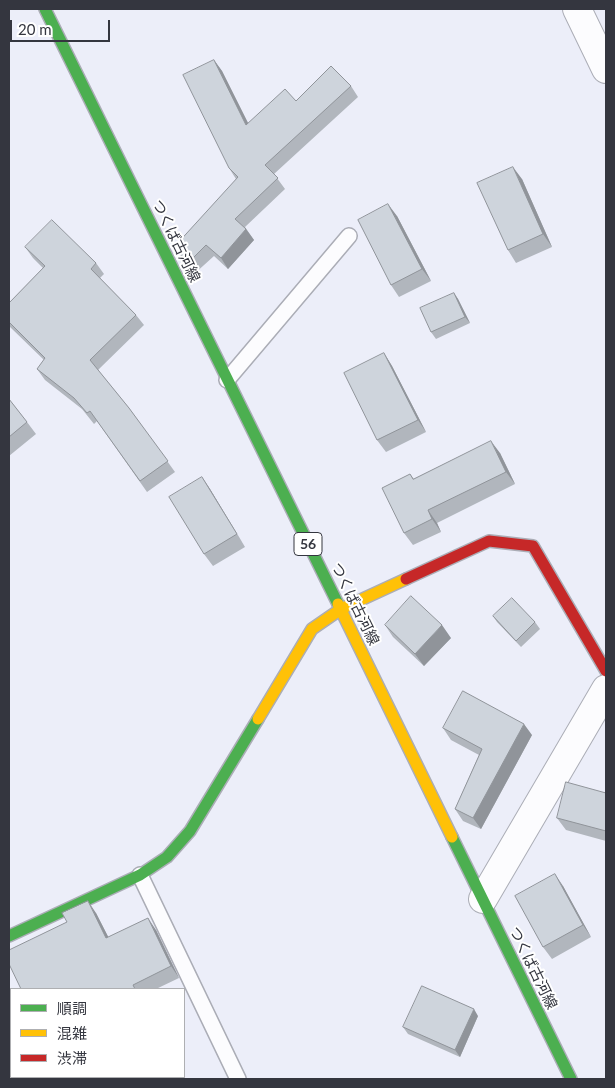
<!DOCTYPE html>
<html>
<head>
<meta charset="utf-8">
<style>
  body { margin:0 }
  #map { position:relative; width:615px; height:1088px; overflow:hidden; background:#eceef9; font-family:Lato,"Noto Sans JP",sans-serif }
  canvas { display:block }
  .frame { position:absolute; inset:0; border:10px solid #34363f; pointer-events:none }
  .legend { position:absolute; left:10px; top:988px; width:175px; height:90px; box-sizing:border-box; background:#fff; border:1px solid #aeafb2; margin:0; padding:6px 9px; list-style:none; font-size:15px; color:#34363f }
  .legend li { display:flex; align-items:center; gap:10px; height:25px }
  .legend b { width:25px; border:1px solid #aeafb2 }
  .scale { position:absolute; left:10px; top:20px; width:100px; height:22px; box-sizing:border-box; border:2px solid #34363f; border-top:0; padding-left:6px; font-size:15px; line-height:18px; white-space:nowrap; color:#34363f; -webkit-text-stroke:4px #fff; paint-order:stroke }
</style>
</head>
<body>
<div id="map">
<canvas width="615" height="1088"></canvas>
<div class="frame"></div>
<ul class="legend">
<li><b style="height:6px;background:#4caf50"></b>順調</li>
<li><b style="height:6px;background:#ffc107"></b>混雑</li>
<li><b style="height:6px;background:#c62828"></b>渋滞</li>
</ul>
<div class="scale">20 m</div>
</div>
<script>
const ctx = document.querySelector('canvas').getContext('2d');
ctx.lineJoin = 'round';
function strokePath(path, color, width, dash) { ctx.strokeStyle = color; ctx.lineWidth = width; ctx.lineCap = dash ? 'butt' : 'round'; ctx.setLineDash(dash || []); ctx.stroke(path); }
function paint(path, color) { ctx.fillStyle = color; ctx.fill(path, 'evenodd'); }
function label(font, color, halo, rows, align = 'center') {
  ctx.font = font + ' Lato,"Noto Sans JP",sans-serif'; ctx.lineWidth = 4; ctx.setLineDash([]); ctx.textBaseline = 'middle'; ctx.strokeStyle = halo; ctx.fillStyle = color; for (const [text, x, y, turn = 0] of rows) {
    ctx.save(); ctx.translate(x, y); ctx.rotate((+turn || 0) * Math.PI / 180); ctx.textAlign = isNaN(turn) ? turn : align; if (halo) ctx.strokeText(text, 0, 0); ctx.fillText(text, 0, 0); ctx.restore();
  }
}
const lane = new Path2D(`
  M 227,380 L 349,236
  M 140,875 L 238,1079`);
const street = new Path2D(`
  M 577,9 L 606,69
  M 483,899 L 606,689`);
const fast = new Path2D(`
  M 45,9 L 338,604
  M 452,837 L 571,1079
  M 9,936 L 140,875 L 167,857 L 190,831 L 258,719`);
const slow = new Path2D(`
  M 338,604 L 452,837
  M 258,719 L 312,629 L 341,609 L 406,579`);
const jam = new Path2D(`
  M 406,579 L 489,541 L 533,546 L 606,671`);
strokePath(lane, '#abadb6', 18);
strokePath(street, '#abadb6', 30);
strokePath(fast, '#abadb6', 14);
strokePath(slow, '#abadb6', 14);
strokePath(jam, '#abadb6', 14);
strokePath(lane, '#fcfcfe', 15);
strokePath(street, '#fcfcfe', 28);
strokePath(fast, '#4caf50', 11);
strokePath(slow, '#ffc107', 11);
strokePath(jam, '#c62828', 11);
paint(new Path2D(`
  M 214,60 L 222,71 L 248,123 L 296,101 L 351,86 L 358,97 L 274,174 L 285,189 L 245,227 L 254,240 L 228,269 L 214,256 L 193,275 L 186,265 L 236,179 L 229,168 Z
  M 522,179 L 552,247 L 516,263 L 508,250 Z
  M 397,216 L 431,281 L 399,297 L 391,285 Z
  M 25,247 L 96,263 L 104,274 L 100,278 L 136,315 L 144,325 L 98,370 L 129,408 L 175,472 L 147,492 L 97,421 L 94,424 L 82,409 L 45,380 L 37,369 L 44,360 L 9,326 L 9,303 L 43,268 L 33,258 Z
  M 454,293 L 458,299 L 470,323 L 436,339 L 431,332 Z
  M 384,353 L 392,366 L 426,432 L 386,452 L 377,440 Z
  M 9,399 L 27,422 L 36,434 L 9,456 Z
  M 500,453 L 515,484 L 437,523 L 441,532 L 413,545 L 404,533 L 410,474 L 414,479 Z
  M 202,477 L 210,489 L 245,547 L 213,566 L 204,554 Z
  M 493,616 L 535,622 L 540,629 L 521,647 L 497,622 Z
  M 385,625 L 451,638 L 424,666 L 393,637 Z
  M 443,728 L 532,735 L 481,829 L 463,821 L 455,809 L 479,755 L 451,740 Z
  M 606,793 L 606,841 L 566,830 L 557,818 Z
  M 563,886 L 591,937 L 552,959 L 543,947 Z
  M 96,913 L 108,937 L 156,930 L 179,978 L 156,989 L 21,989 Z
  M 478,1016 L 460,1057 L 408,1034 L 403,1027 Z`), '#b1b6bd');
paint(new Path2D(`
  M 214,60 L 222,71 L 254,135 L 246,125 Z
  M 513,167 L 522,179 L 552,247 L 543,234 Z
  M 388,204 L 397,216 L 431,281 L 422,269 Z
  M 246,229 L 254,240 L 228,269 L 221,258 Z
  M 454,293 L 458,299 L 470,323 L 465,317 Z
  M 384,353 L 392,366 L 426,432 L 418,420 Z
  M 491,441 L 500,453 L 515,484 L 506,472 Z
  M 202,477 L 210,489 L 245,547 L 237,534 Z
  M 428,510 L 437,523 L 441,532 L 432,519 Z
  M 442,625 L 451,638 L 424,666 L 415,654 Z
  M 524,724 L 532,735 L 481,829 L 473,818 Z
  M 555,874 L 563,886 L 591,937 L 583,925 Z
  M 88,901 L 96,913 L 115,950 L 106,938 Z
  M 148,918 L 156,930 L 179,978 L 171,966 Z
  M 474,1009 L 478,1016 L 460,1057 L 455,1050 Z`), '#90949a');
const building = new Path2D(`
  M 214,60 L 246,125 L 285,89 L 296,101 L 331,66 L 351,86 L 265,165 L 278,178 L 235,219 L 246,229 L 221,258 L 206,245 L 186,265 L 176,245 L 238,177 L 229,168 L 183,75 Z
  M 513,167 L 543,234 L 508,250 L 477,183 Z
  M 388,204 L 422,269 L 391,285 L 358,220 Z
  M 52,220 L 96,263 L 91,269 L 136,315 L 90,360 L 129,408 L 168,461 L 140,481 L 90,411 L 87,413 L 74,398 L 37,369 L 45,358 L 9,322 L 9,303 L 45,266 L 25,247 Z
  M 454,293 L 465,317 L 431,332 L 420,308 Z
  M 384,353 L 418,420 L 377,440 L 344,373 Z
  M 9,399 L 27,422 L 9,437 Z
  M 491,441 L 506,472 L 428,510 L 432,519 L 404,533 L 382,488 L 410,474 L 413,479 Z
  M 202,477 L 237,534 L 204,554 L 169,497 Z
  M 411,596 L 442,625 L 415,654 L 385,625 Z
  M 512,598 L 535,622 L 516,641 L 493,616 Z
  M 463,691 L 524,724 L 473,818 L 455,809 L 482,749 L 443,728 Z
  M 566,782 L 606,793 L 606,831 L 557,818 Z
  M 555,874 L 583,925 L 543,947 L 515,896 Z
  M 88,901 L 106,938 L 148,918 L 171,966 L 133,985 L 135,989 L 21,989 L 9,964 L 9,950 L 67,922 L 62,913 Z
  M 422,986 L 474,1009 L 455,1050 L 403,1027 Z
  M 126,1077 L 170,1077 L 171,1079 L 127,1079 Z`);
paint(building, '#ced4dc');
strokePath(building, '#90949a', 1);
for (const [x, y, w] of [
  [308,544,28]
]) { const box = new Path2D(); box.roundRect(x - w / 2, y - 11.5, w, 23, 4); ctx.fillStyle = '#fff'; ctx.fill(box); strokePath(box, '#34363f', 1); }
label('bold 14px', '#34363f', null, [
  ["56",308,544]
]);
label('15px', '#34363f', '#fff', [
  ["つくば古河線",176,241,64],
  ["つくば古河線",355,604,64],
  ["つくば古河線",533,968,64]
]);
</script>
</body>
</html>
